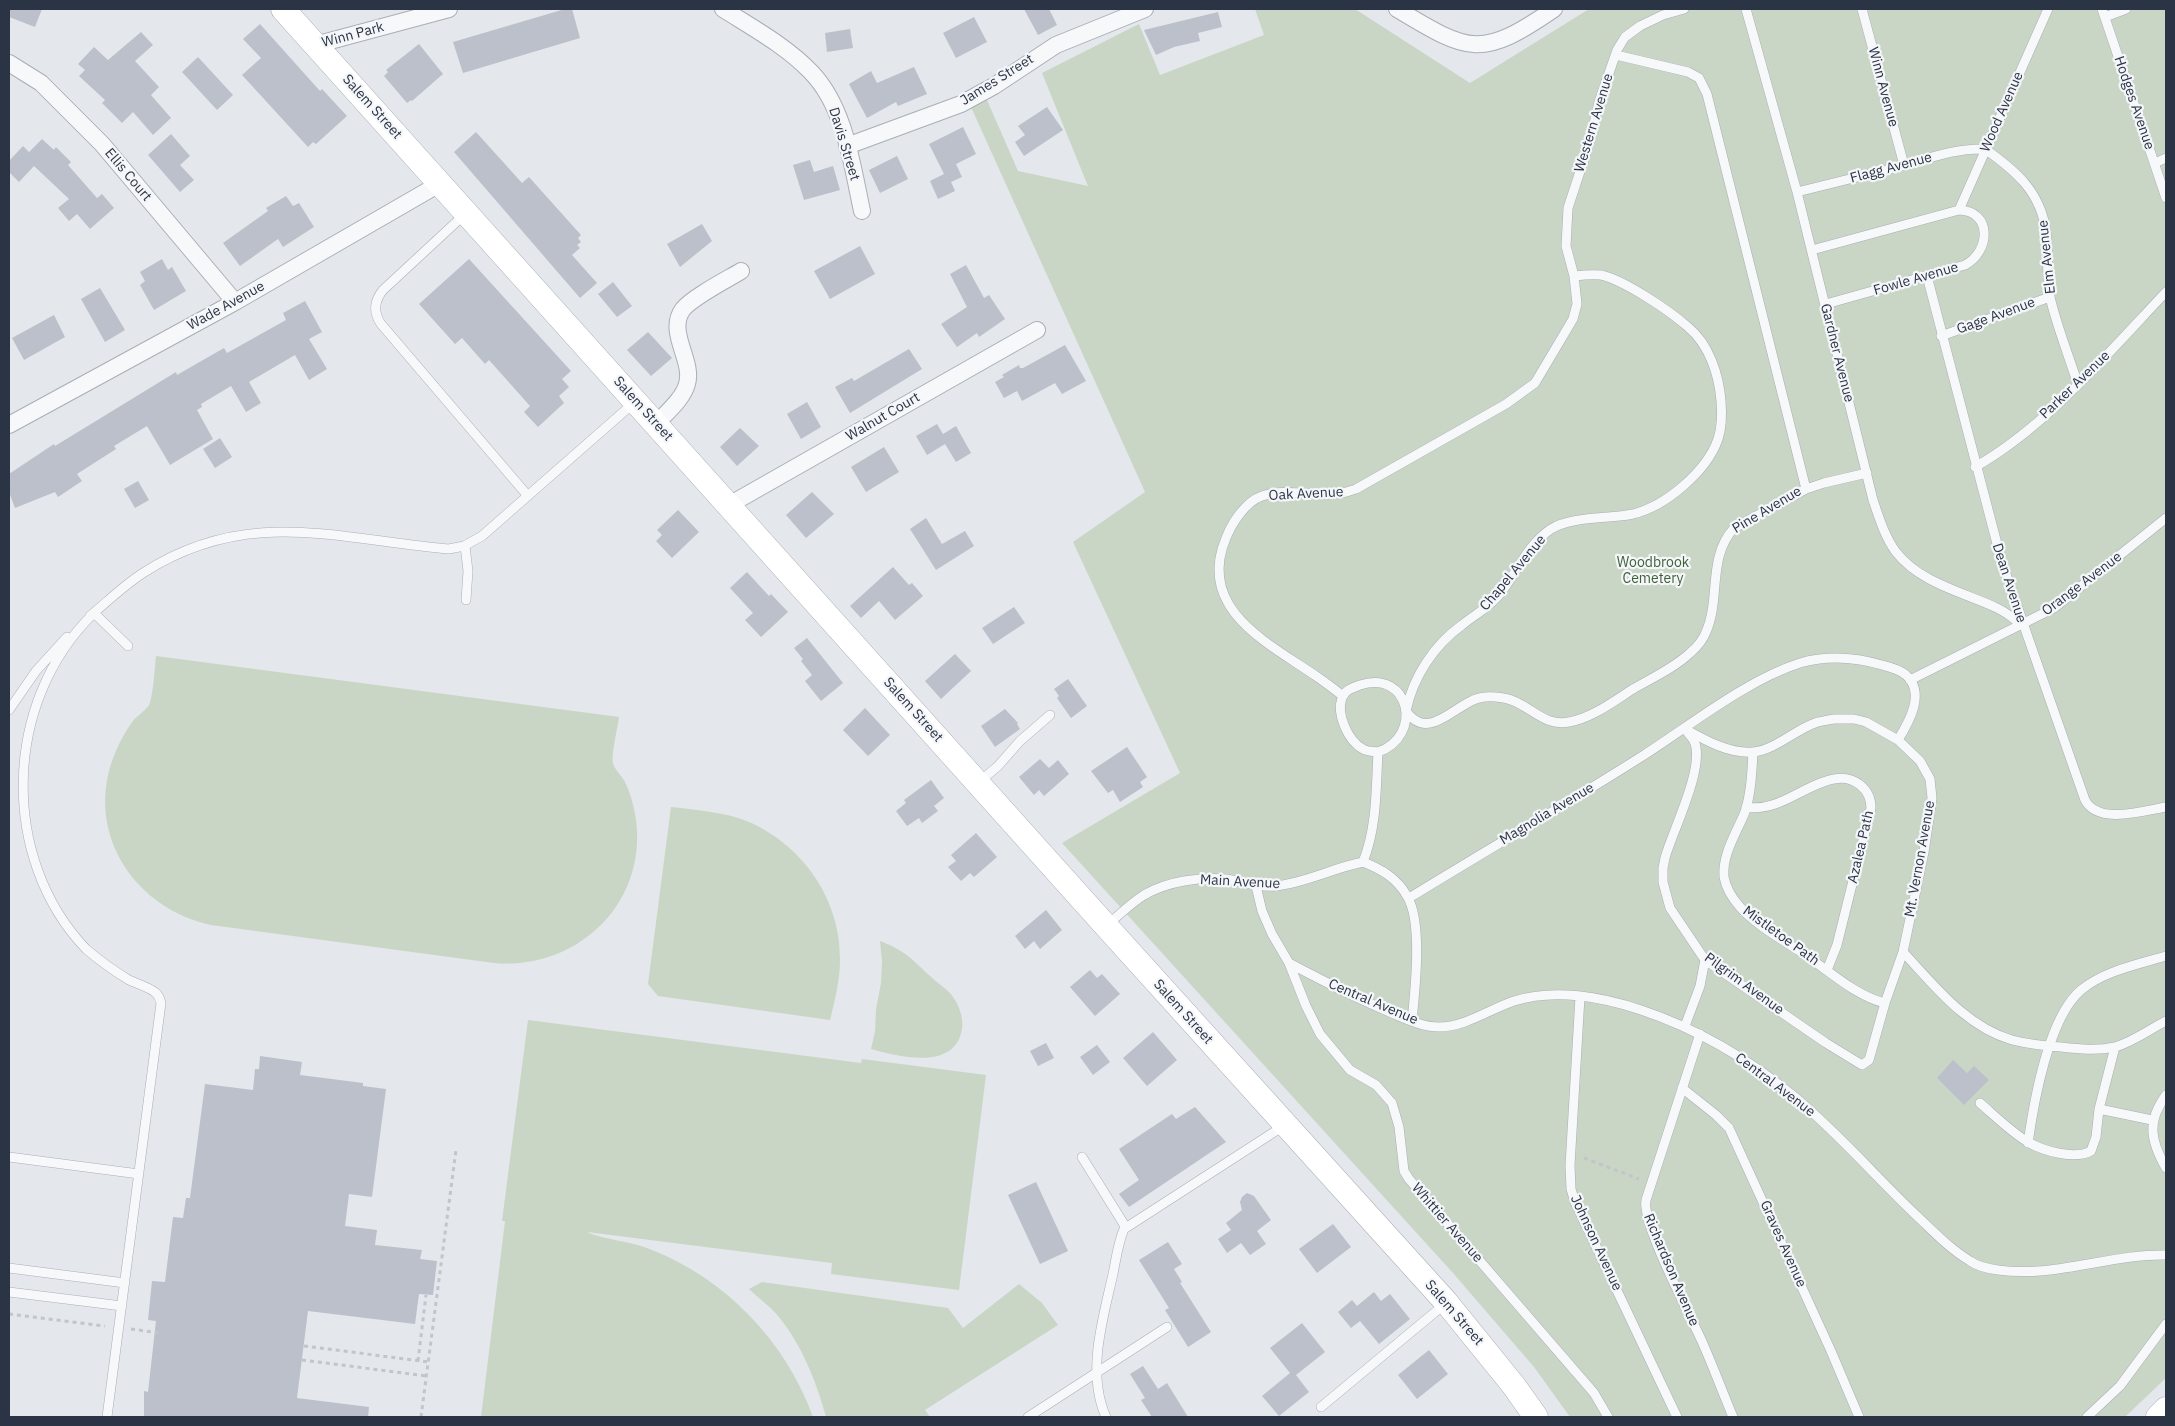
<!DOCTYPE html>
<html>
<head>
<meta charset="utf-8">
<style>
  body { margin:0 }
  #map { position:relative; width:2175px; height:1426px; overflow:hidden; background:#e4e7ec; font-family:"IBM Plex Sans",sans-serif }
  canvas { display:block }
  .frame { position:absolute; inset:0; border:10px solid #2b3445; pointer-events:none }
</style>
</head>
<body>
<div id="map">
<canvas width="2175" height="1426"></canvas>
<div class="frame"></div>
</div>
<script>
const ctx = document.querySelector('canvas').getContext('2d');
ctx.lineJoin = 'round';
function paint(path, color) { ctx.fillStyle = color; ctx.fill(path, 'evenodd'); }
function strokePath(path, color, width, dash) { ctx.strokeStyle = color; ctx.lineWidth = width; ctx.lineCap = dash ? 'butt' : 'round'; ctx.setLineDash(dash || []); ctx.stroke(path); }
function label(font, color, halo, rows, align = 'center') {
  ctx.font = font + ' "IBM Plex Sans",sans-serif'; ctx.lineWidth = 4.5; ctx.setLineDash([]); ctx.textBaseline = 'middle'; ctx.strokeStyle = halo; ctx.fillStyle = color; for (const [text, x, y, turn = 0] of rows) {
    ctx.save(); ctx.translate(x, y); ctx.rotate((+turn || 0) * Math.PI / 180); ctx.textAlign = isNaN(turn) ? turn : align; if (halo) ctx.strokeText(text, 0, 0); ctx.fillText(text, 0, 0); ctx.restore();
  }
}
paint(new Path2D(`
  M 1255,9 L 1355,9 L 1470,83 L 1589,9 L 2166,9 L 2166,1378 L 2125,1417 L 1570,1417 L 1534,1367 L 1453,1273 L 1062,843 L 1180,773 L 1073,542 L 1145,492 L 971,107 L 987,100 L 1018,171 L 1088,186 L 1042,73 L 1139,24 L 1160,75 L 1264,35 Z
  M 156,656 L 619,717 C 618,726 611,755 613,763 C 614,769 622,776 625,782 C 632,797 636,814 637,830 C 641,911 572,970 494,963 L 211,925 C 137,909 86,837 112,761 C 117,747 124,733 133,721 C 138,715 145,711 149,705 C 153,698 155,665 156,656 Z
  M 671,807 C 697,810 725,812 749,822 C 804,846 841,901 840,960 C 840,980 835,1000 830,1020 L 658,996 L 648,984 Z
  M 880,941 C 904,950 912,959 930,976 C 936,982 944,987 950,993 C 958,1002 964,1017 962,1029 C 955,1071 900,1057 871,1049 L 875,1032 L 876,1009 L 881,983 L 882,961 Z
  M 528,1020 L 861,1063 L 862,1059 L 986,1075 L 959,1290 L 831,1274 L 832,1263 L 587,1232 C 604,1240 632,1241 652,1250 C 726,1279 786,1342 813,1417 L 481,1417 L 505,1221 L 502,1221 Z
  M 762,1282 L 948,1308 L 963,1328 L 1019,1284 L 1042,1303 L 1058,1325 L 925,1410 L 930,1417 L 826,1417 C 817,1383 801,1343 778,1316 C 770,1306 758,1298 749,1289 Z`), '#c9d6c5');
paint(new Path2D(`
  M 9,9 L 42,9 L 35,27 L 9,17 Z
  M 565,9 L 572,9 L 580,38 L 463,73 L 453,42 Z
  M 1024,9 L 1049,9 L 1057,25 L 1038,35 Z
  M 1218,12 L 1222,27 L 1198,33 L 1200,41 L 1174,47 L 1156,55 L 1144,30 Z
  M 974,17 L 987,42 L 956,58 L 943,33 Z
  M 260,24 L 320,91 L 322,89 L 347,116 L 316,144 L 313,142 L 308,147 L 242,75 L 261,58 L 243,39 Z
  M 850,29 L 853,48 L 827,52 L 825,33 Z
  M 141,32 L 153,45 L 135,61 L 159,87 L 151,95 L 171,118 L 153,135 L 133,112 L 122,123 L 102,103 L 105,100 L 79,76 L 85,70 L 78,64 L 94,47 L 108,60 Z
  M 419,44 L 443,74 L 412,101 L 411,100 L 407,103 L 384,76 L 388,72 L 386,70 Z
  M 198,57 L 233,95 L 217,110 L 182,72 Z
  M 914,67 L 927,94 L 898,106 L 896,102 L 867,118 L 849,84 L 871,71 L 877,83 Z
  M 1047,107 L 1063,130 L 1024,156 L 1015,142 L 1025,135 L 1018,126 Z
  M 963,127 L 976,154 L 956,164 L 962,177 L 951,182 L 955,191 L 938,199 L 930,181 L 944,174 L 929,144 Z
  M 476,132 L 522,183 L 529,177 L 581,235 L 578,238 L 581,242 L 577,245 L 580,248 L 572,255 L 597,283 L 580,298 L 454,152 Z
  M 171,134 L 190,156 L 180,165 L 194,180 L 180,192 L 148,155 Z
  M 42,139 L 54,150 L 56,147 L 71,162 L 68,165 L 97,198 L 102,194 L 114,208 L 90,229 L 77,214 L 69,221 L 58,208 L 69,199 L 34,166 L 19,182 L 9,172 L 9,161 L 23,146 L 29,152 Z
  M 897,156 L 908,179 L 880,193 L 869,170 Z
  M 810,160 L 814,172 L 833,166 L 840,190 L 804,200 L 793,165 Z
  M 286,196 L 293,206 L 299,203 L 314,227 L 283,247 L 278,239 L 240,266 L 223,243 L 268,211 L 266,208 Z
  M 702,224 L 712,241 L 680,267 L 667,244 Z
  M 860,246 L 875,274 L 830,299 L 814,271 Z
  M 162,259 L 168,270 L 172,267 L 186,291 L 154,310 L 140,285 L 145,281 L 140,272 Z
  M 469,259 L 571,371 L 562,379 L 569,387 L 559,396 L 564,403 L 538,427 L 524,412 L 530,406 L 489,360 L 485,364 L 462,338 L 455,344 L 419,304 Z
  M 966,265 L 984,298 L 989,295 L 1005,319 L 979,337 L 977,333 L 957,347 L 941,324 L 967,307 L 950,274 Z
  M 613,282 L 632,306 L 617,317 L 598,294 Z
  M 100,288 L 125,330 L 105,342 L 81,299 Z
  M 305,301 L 322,332 L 309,339 L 327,369 L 309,380 L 295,355 L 249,382 L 261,403 L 246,412 L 231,386 L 201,404 L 202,407 L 197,410 L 213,439 L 170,465 L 147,426 L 114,446 L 116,449 L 77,474 L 82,481 L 58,497 L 55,492 L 15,508 L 9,492 L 9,474 L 54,444 L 55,446 L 176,372 L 177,375 L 224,348 L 227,353 L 286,320 L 283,313 Z
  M 54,315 L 65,337 L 24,360 L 12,338 Z
  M 648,332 L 672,358 L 651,376 L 627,350 Z
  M 1065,345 L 1086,381 L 1062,394 L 1055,383 L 1022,401 L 1017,391 L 1004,398 L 995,382 L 1004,377 L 1002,375 L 1019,365 L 1020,368 L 1023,368 Z
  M 909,349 L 922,369 L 850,413 L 835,387 L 852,378 L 854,381 Z
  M 807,402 L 821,427 L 801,439 L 787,414 Z
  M 937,424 L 943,434 L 956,426 L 971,453 L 956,462 L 945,444 L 927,455 L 916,436 Z
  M 740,428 L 759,446 L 737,466 L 720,447 Z
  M 220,438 L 232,457 L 215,468 L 203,449 Z
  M 884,447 L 899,472 L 866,492 L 851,467 Z
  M 138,481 L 149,500 L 135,508 L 124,489 Z
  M 812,492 L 834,514 L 806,538 L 786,515 Z
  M 678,510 L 699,532 L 672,558 L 656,541 L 662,535 L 657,530 Z
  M 926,518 L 942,544 L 965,531 L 974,546 L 936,570 L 910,529 Z
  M 893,567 L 909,585 L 912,583 L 923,596 L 895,620 L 879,601 L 861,618 L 850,606 Z
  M 747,572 L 769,596 L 771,594 L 788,612 L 761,637 L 745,620 L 753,613 L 730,588 Z
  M 1014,607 L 1025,623 L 993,644 L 982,628 Z
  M 807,638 L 843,683 L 821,701 L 805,681 L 812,675 L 801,661 L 803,659 L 794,648 Z
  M 955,654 L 971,671 L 941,699 L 925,681 Z
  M 1068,679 L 1087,706 L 1071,718 L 1057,698 L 1059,696 L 1054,689 Z
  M 865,708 L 890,735 L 868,756 L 843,730 Z
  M 1005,709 L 1018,723 L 1017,724 L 1020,729 L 995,747 L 981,726 Z
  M 1127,747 L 1147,777 L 1140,782 L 1143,787 L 1120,802 L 1113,790 L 1108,793 L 1091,771 Z
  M 1040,759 L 1049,768 L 1058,760 L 1069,774 L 1044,796 L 1039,790 L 1034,795 L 1019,777 Z
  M 931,780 L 944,798 L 934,806 L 938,811 L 922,823 L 919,818 L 907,826 L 896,811 L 906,803 L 904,800 Z
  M 976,833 L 997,857 L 974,877 L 970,873 L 961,881 L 948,867 L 956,861 L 951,855 Z
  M 1046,910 L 1062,930 L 1040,949 L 1034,941 L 1025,949 L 1015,936 Z
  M 1090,970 L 1097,978 L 1102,974 L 1120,994 L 1095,1016 L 1070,987 Z
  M 1153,1032 L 1177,1060 L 1147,1086 L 1123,1058 Z
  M 1046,1043 L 1054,1058 L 1038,1066 L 1030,1051 Z
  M 1097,1045 L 1110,1062 L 1093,1075 L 1080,1057 Z
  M 260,1056 L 302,1062 L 300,1075 L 363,1083 L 363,1086 L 386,1089 L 372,1197 L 349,1194 L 345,1226 L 377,1230 L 375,1245 L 422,1250 L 420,1259 L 437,1261 L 433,1295 L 419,1294 L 415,1324 L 308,1311 L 297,1398 L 369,1407 L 368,1417 L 144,1417 L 144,1391 L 148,1392 L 156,1321 L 148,1320 L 152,1281 L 165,1282 L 173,1217 L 183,1218 L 186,1198 L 190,1198 L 205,1084 L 253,1090 L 255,1069 L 259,1069 Z
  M 1953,1060 L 1967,1073 L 1974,1066 L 1989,1080 L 1964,1105 L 1937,1078 Z
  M 1195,1107 L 1226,1142 L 1129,1207 L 1119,1194 L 1139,1180 L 1119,1149 L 1172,1114 L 1176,1119 Z
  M 1036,1182 L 1068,1251 L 1040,1264 L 1008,1195 Z
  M 1247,1193 L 1254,1196 L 1271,1220 L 1257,1231 L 1266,1244 L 1250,1255 L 1241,1243 L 1227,1253 L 1218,1239 L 1231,1230 L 1226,1223 L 1242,1210 L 1240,1202 L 1242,1197 Z
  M 1333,1224 L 1351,1247 L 1317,1273 L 1299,1249 Z
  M 1168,1242 L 1182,1264 L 1174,1269 L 1182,1282 L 1180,1283 L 1211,1332 L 1188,1347 L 1165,1310 L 1169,1308 L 1139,1260 Z
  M 1374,1292 L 1381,1301 L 1390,1294 L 1410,1319 L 1379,1344 L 1360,1321 L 1351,1328 L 1338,1312 L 1352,1300 L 1357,1306 Z
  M 1302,1323 L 1325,1352 L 1296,1375 L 1309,1392 L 1279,1416 L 1262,1396 L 1290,1373 L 1270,1348 Z
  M 1429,1350 L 1448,1374 L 1417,1399 L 1398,1375 Z
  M 1143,1366 L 1158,1389 L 1167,1383 L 1188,1417 L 1152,1417 L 1141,1400 L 1145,1398 L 1130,1374 Z`), '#bbc0ca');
const lane = new Path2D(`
  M 1746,9 L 1797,192 L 1873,500 C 1879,518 1885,537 1896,552 C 1920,583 1963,592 1997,608 C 2006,612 2014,619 2022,625
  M 1862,9 L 1904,165
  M 2102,9 L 2166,198
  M 2105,17 L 2126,9
  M 1616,55 L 1688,72 L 1699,78 L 1707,94 L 1806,489
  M 1985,149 C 2016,171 2041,192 2046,232 C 2049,253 2046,276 2050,297 C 2057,327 2069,356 2078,385
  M 2155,163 L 2166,158
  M 1797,192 C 1832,183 1867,175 1902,166 C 1930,158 1956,148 1985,149
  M 465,214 L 383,290 C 374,301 373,312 381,324 L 528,496
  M 1812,250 L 1959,210
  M 1927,276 L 2002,563 L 2085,800 C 2098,825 2143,811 2166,807
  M 1826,304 L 1965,265 C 1991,251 1992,211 1959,210 L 2048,9
  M 1941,336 L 2050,297
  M 1975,467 C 2046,427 2110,351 2166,292
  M 465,546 L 468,571 L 466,600
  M 90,616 C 107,602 123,586 143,573 C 247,506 336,539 449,549 L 464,546 L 482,536 L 636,401
  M 1910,680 L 2054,608 L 2166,518
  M 1343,696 C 1334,689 1325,682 1316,676 C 1268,643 1196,609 1226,538 C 1232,523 1245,502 1262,496 C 1285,488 1311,496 1334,494 C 1342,494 1349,491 1356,489 L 1506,404 L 1535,383 L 1573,319 L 1577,304 L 1574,276 L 1566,246 L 1568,208 L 1590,141 L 1599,102 L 1617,50 L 1625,37 L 1640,26 L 1663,15 L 1684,9
  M 9,710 L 36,671 L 67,637
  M 1406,711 C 1413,677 1434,645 1462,625 C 1477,613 1487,609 1500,594 C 1517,572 1527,545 1551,529 C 1572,516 1610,519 1633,514 C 1666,506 1707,471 1718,439 C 1722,427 1722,413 1721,401 C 1719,375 1709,344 1688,327 C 1670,311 1624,280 1601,275 C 1592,274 1583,275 1574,276
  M 1406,711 C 1430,745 1457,699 1485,697 C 1495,696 1509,698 1518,703 C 1536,712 1547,726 1569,722 C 1592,718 1614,701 1633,689 C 1652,678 1674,668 1690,653 C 1697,647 1703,640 1706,632 C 1721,598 1707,558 1734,528 L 1806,489 L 1824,483 L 1867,473
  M 1834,719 L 1854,719 L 1866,722 L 1898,740 L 1920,761 L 1930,779 L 1932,798 L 1924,852 L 1903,952 L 1885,1003 L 1869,1060 L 1862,1065 L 1826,1043 L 1705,960 L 1670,908 L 1663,882 L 1663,868 L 1665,858 C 1672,832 1706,766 1694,741 C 1692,737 1688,733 1685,729 C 1705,740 1729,754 1753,752 C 1775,750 1795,730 1815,723 C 1821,721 1828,720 1834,719 Z
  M 1753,752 C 1752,772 1751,793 1745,812 C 1737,832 1722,854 1724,877 C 1726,888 1732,898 1740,907 C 1757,926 1783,940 1804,954 C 1829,971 1856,996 1885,1003
  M 978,783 L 998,766 L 1020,741 L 1050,715
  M 1746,807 C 1778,813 1805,784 1834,779 C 1854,775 1871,789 1871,808 L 1837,945 L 1827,970
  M 1363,862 C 1381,869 1397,878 1407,896 C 1423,922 1415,990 1412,1021
  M 1256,886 L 1262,911 L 1272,934 L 1289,963 L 1306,1006 L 1320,1034 L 1350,1070 L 1376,1085 L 1392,1103 L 1399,1127 L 1404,1171 L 1409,1179 L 1594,1393 L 1608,1417
  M 1409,898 C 1487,850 1567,804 1644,755 C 1692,724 1747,680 1800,663 C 1828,655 1854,657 1882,665 C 1890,667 1899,669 1906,675 C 1926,693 1909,722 1898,740
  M 1106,926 C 1118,916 1131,903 1144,895 C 1168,881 1199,877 1226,879 C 1242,881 1258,888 1275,886 C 1305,883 1333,868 1363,862 C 1377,827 1376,789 1378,752 C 1424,736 1410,669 1360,685 C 1352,688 1345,690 1342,698 C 1336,714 1348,741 1363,749 C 1368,752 1373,751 1378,752
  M 1903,952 C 1934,985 1966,1027 2012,1040 C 2028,1044 2045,1046 2061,1047 C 2079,1049 2097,1051 2115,1047 C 2133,1042 2150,1029 2166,1021
  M 1289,963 C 1323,981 1356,998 1392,1013 C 1406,1019 1423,1027 1439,1027 C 1465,1027 1490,1009 1514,1001 C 1554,988 1603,997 1641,1010 C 1698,1029 1750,1060 1796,1098 C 1839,1134 1876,1177 1917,1216 C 1934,1232 1950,1249 1970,1261 C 1977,1266 1990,1269 1998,1270 C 2055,1278 2110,1254 2166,1255
  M 1580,997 L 1570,1165 L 1571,1189 L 1575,1202 L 1677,1417
  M 1685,1026 L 1700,986 L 1705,960
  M 1700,1034 L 1646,1200 C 1641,1224 1692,1318 1704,1346 C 1714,1369 1723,1393 1733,1417
  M 1682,1088 L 1716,1115 L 1729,1128 L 1831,1351 L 1859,1417
  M 2166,1095 C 2147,1121 2150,1140 2166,1168
  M 1980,1103 C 1995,1116 2011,1132 2028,1142 C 2043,1151 2075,1160 2091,1151 L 2096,1137 L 2099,1109 L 2115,1047
  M 2099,1109 L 2152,1120
  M 2028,1143 C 2034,1101 2049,1017 2081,990 C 2104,971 2139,964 2166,956
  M 9,1157 L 139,1174
  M 1082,1157 L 1125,1226
  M 9,1268 L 125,1283
  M 9,1292 L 122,1306
  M 1321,1407 L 1446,1303
  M 107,1417 L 161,1003 C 160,999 159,996 156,993 C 149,987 137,984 129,980 C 114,971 99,960 86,949 C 0,859 2,702 94,613 L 128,646
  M 1028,1417 L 1167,1327
  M 1106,1417 C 1086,1372 1103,1319 1113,1274 C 1116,1259 1118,1243 1124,1229 L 1285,1125
  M 2087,1417 L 2120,1386 L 2166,1324`);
const street = new Path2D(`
  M 723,9 C 753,28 786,46 811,72 C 845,107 852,165 862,211
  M 1397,9 C 1470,53 1481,59 1554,9
  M 315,45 L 449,9
  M 9,63 L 41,83 L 102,144 L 235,302
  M 847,146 L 961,104 L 994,86 L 1056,45 L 1145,9
  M 656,424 C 666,413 683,399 687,384 C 694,360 666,332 683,309 C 693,297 726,280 741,271
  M 9,425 L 235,302 L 441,183
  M 729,505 L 1037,330`);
const secondary = new Path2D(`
  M 283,9 L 1106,926 L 1446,1302 L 1514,1386 L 1536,1417
  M 2158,1417 L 2166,1409`);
strokePath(lane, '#a9aeb7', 10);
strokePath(street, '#a9aeb7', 18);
strokePath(secondary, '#a9aeb7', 25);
strokePath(new Path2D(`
  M 1584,1158 L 1639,1179
  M 9,1314 L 105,1326
  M 131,1329 L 160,1333
  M 304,1346 L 429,1362
  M 302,1360 L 427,1376
  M 418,1361 L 426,1295
  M 421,1417 L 456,1150`), '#c2c5cb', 3, [4, 4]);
strokePath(lane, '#f7f8fa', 9);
strokePath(street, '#f7f8fa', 16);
strokePath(secondary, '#fff', 24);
label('14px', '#2b3445', '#f4f6f9', [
  ["Winn Park",353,35,-15],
  ["James Street",997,80,-32],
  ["Winn Avenue",1883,87,75],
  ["Hodges Avenue",2134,103,71],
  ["Salem Street",372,107,48],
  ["Wood Avenue",2002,112,-66],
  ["Western Avenue",1594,123,-73],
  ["Davis Street",844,144,73],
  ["Flagg Avenue",1891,168,-15],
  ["Ellis Court",128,175,50],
  ["Elm Avenue",2047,257,-96],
  ["Fowle Avenue",1916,279,-16],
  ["Wade Avenue",226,306,-29],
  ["Gage Avenue",1996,316,-20],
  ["Gardner Avenue",1837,353,76],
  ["Parker Avenue",2075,385,-44],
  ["Salem Street",643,409,48],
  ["Walnut Court",883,417,-30],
  ["Oak Avenue",1306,494,-3],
  ["Pine Avenue",1767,510,-31],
  ["Chapel Avenue",1513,573,-50],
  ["Dean Avenue",2009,583,72],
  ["Orange Avenue",2082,584,-37],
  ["Salem Street",913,710,48],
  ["Magnolia Avenue",1547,814,-31],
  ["Azalea Path",1861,847,-77],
  ["Mt. Vernon Avenue",1920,859,-80],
  ["Main Avenue",1240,882,3],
  ["Mistletoe Path",1781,936,36],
  ["Pilgrim Avenue",1744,984,36],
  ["Central Avenue",1373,1002,23],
  ["Salem Street",1183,1012,48],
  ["Central Avenue",1775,1085,37],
  ["Whittier Avenue",1447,1223,49],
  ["Johnson Avenue",1596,1243,65],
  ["Graves Avenue",1783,1244,66],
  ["Richardson Avenue",1671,1270,67],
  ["Salem Street",1454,1313,49]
]);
label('14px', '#3f6138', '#f4f6f9', [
  ["Woodbrook",1653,563],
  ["Cemetery",1653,579]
]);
</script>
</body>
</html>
